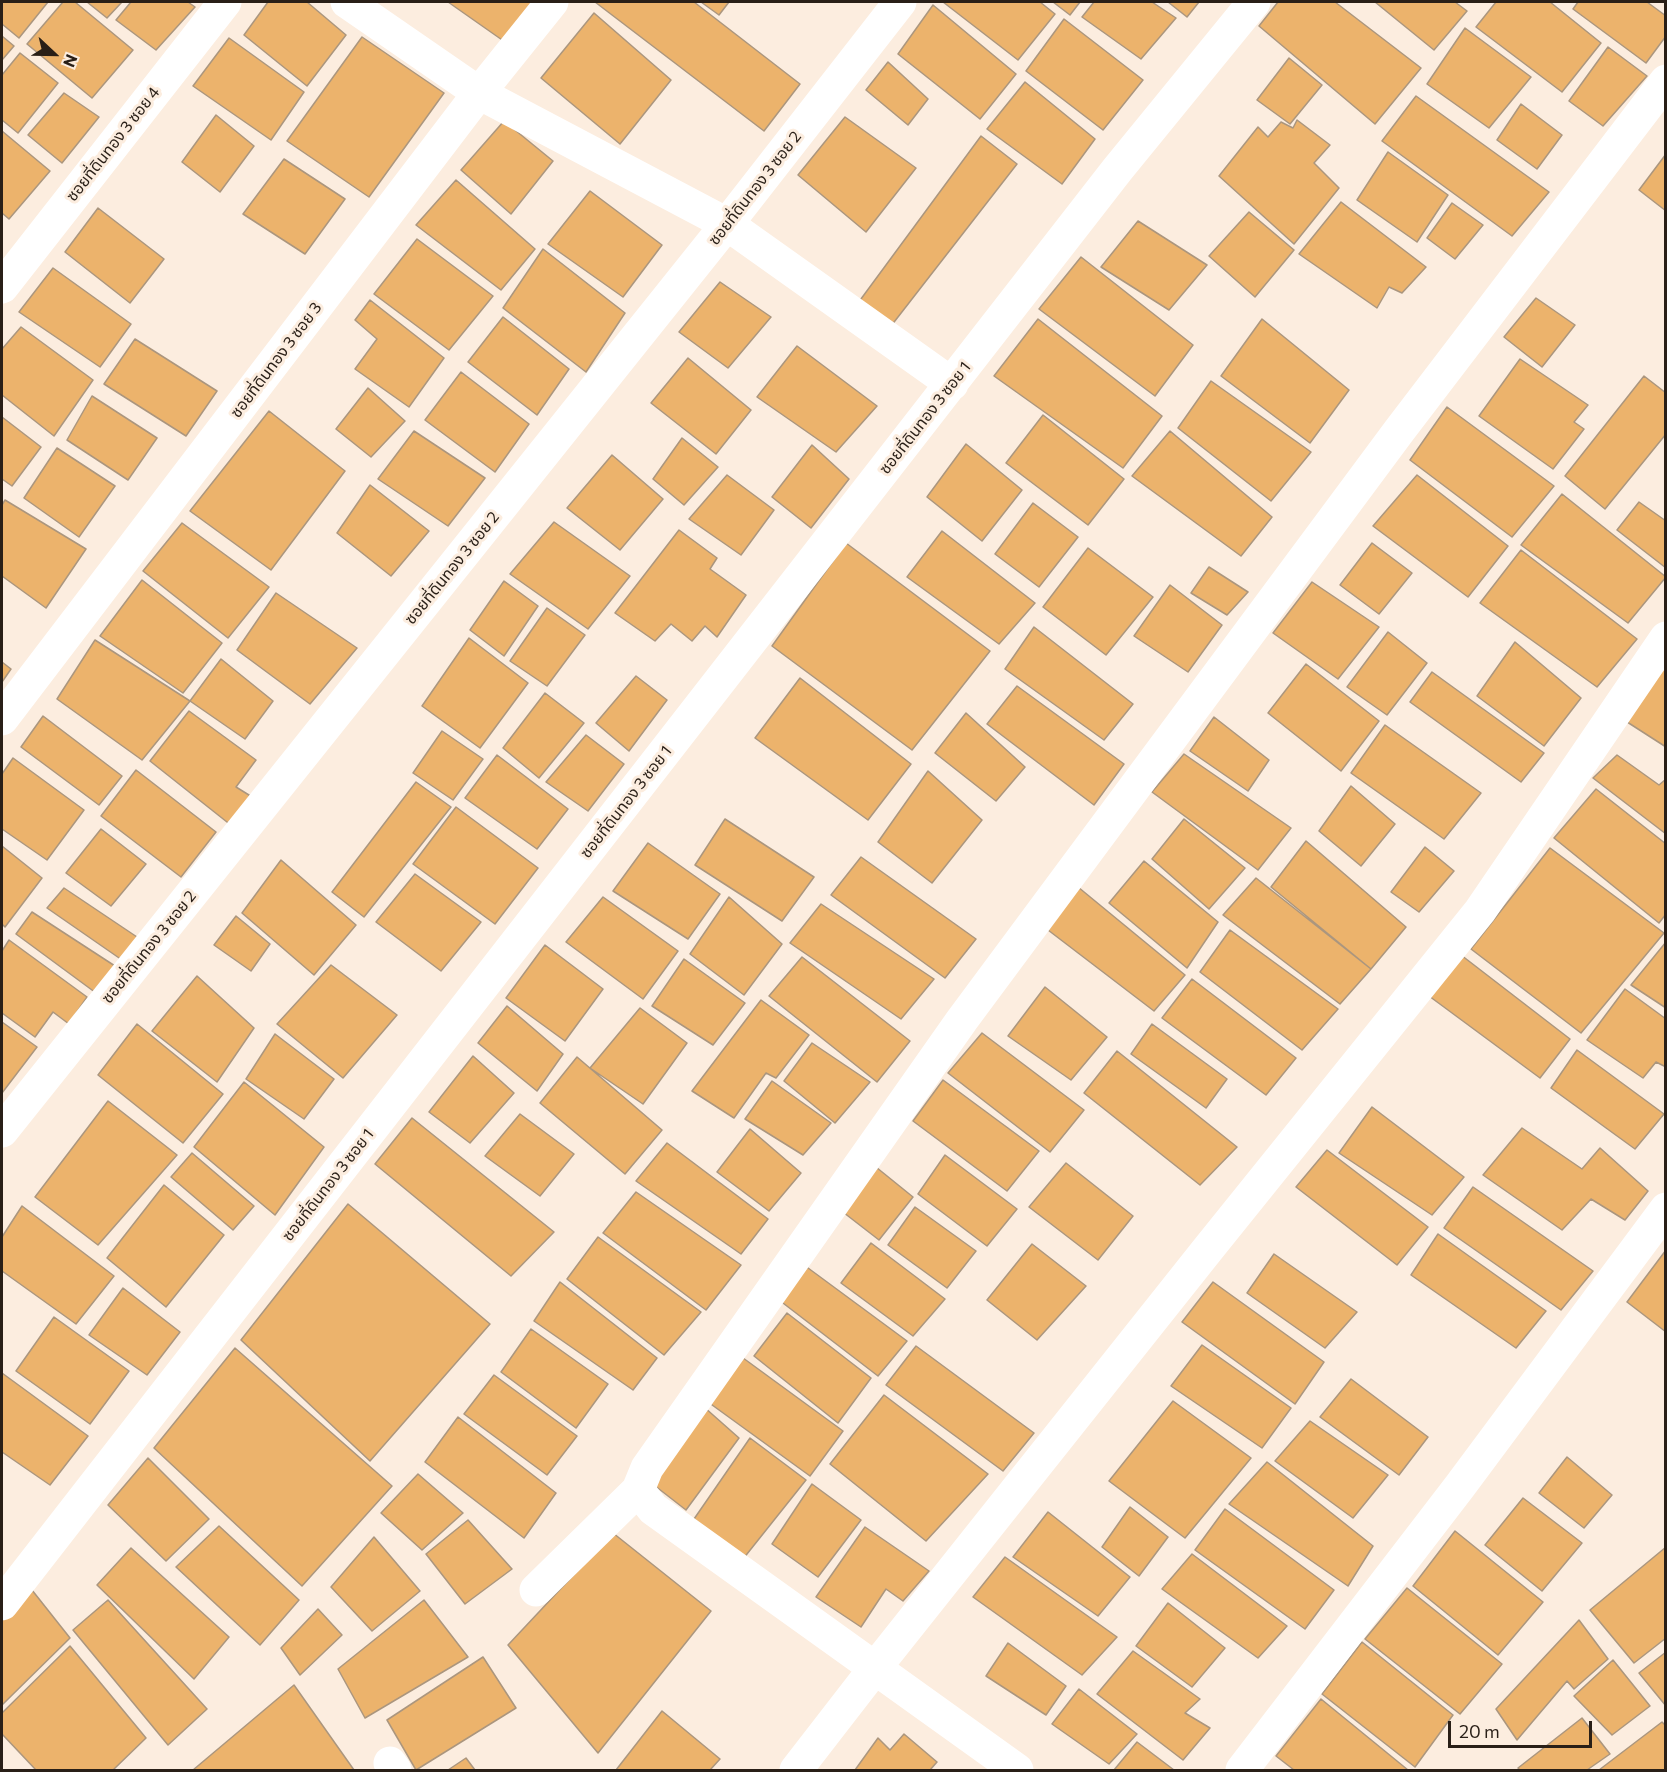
<!DOCTYPE html>
<html>
<head>
<meta charset="utf-8">
<style>
  body { margin:0 }
  #map { position:relative; width:1667px; height:1772px; overflow:hidden; background:#fceddf; font-family:Commissioner,sans-serif }
  canvas { display:block }
  .frame { position:absolute; inset:0; border:3px solid #291f17; pointer-events:none }
  .north { position:absolute; left:24px; top:24px; width:60px; height:60px; -webkit-text-stroke:4px #fceddf; paint-order:stroke; rotate:112deg; font-size:16px; font-weight:700; line-height:24px; text-align:center; color:#291f17 }
  .north::after { content:''; display:block; margin:auto; width:21px; height:27px; background:#291f17; clip-path:polygon(50% 0,100% 100%,50% 72%,0 100%) }
  .scale { position:absolute; left:1448px; top:1721px; width:144px; height:27px; box-sizing:border-box; border:3px solid #291f17; border-top:0; padding-left:8px; font-size:18px; line-height:21px; white-space:nowrap; color:#291f17; -webkit-text-stroke:4px #fceddf; paint-order:stroke }
</style>
</head>
<body>
<div id="map">
<canvas width="1667" height="1772"></canvas>
<div class="frame"></div>
<div class="north">N</div>
<div class="scale">20 m</div>
</div>
<script>
const ctx = document.querySelector('canvas').getContext('2d');
ctx.lineJoin = 'round';
function paint(path, color) { ctx.fillStyle = color; ctx.fill(path, 'evenodd'); }
function strokePath(path, color, width, dash) { ctx.strokeStyle = color; ctx.lineWidth = width; ctx.lineCap = dash ? 'butt' : 'round'; ctx.setLineDash(dash || []); ctx.stroke(path); }
function label(font, color, halo, rows, align = 'center') {
  ctx.font = font + ' Commissioner,"Noto Sans Thai",sans-serif'; ctx.lineWidth = 6; ctx.setLineDash([]); ctx.textBaseline = 'middle'; ctx.strokeStyle = halo; ctx.fillStyle = color; for (const [text, x, y, turn = 0] of rows) {
    ctx.save(); ctx.translate(x, y); ctx.rotate((+turn || 0) * Math.PI / 180); ctx.textAlign = isNaN(turn) ? turn : align; if (halo) ctx.strokeText(text, 0, 0); ctx.fillText(text, 0, 0); ctx.restore();
  }
}
const building = new Path2D(`
  M 2,2 L 48,2 L 19,38 L 2,24 Z
  M 63,2 L 75,2 L 133,50 L 92,98 L 27,44 Z
  M 87,2 L 122,2 L 107,18 Z
  M 131,2 L 188,2 L 195,7 L 156,50 L 116,20 Z
  M 268,2 L 307,2 L 346,35 L 307,86 L 244,35 Z
  M 448,2 L 538,2 L 505,42 Z
  M 595,2 L 694,2 L 800,84 L 764,131 Z
  M 701,2 L 729,2 L 719,15 Z
  M 943,2 L 1040,2 L 1055,14 L 1018,60 Z
  M 1053,2 L 1080,2 L 1070,15 Z
  M 1094,2 L 1152,2 L 1176,18 L 1141,59 L 1082,17 Z
  M 1168,2 L 1199,2 L 1187,17 Z
  M 1278,2 L 1335,2 L 1421,68 L 1375,124 L 1259,26 Z
  M 1375,2 L 1455,2 L 1467,11 L 1434,50 Z
  M 1496,2 L 1550,2 L 1601,43 L 1562,92 L 1476,27 Z
  M 1578,2 L 1647,2 L 1666,16 L 1666,36 L 1646,63 L 1573,9 Z
  M 933,5 L 1016,74 L 980,119 L 898,54 Z
  M 594,13 L 671,80 L 620,144 L 541,78 Z
  M 1064,19 L 1143,80 L 1103,130 L 1026,71 Z
  M 1465,28 L 1531,77 L 1489,128 L 1427,84 Z
  M 2,36 L 14,46 L 2,60 Z
  M 362,37 L 444,93 L 369,197 L 287,141 Z
  M 229,38 L 304,92 L 271,140 L 193,86 Z
  M 1608,47 L 1647,76 L 1603,126 L 1569,101 Z
  M 20,53 L 58,83 L 18,133 L 2,120 L 2,75 Z
  M 1289,58 L 1322,85 L 1290,124 L 1257,100 Z
  M 888,62 L 928,99 L 908,125 L 866,90 Z
  M 1025,82 L 1095,139 L 1062,184 L 987,129 Z
  M 64,93 L 99,117 L 62,163 L 28,135 Z
  M 1416,96 L 1549,192 L 1512,236 L 1382,141 Z
  M 1521,104 L 1562,135 L 1537,169 L 1497,140 Z
  M 216,115 L 254,146 L 220,192 L 182,162 Z
  M 845,117 L 916,168 L 866,232 L 798,175 Z
  M 1297,120 L 1330,145 L 1314,163 L 1339,188 L 1294,244 L 1219,176 L 1258,127 L 1268,137 L 1281,122 L 1293,128 Z
  M 504,121 L 553,161 L 511,214 L 461,170 Z
  M 2,131 L 50,171 L 9,219 L 2,213 Z
  M 981,136 L 1017,164 L 891,326 L 858,303 Z
  M 1388,152 L 1448,195 L 1417,242 L 1357,200 Z
  M 1666,154 L 1666,211 L 1639,190 Z
  M 284,159 L 345,199 L 305,254 L 243,214 Z
  M 456,180 L 535,249 L 501,290 L 416,225 Z
  M 590,191 L 662,245 L 623,297 L 548,244 Z
  M 1341,202 L 1426,267 L 1402,293 L 1389,287 L 1377,308 L 1299,254 Z
  M 1452,203 L 1483,225 L 1455,259 L 1427,238 Z
  M 98,208 L 164,259 L 130,303 L 65,252 Z
  M 1249,212 L 1294,250 L 1255,297 L 1209,256 Z
  M 1138,221 L 1207,265 L 1169,310 L 1101,267 Z
  M 417,239 L 493,296 L 449,350 L 374,294 Z
  M 543,249 L 625,313 L 586,372 L 503,308 Z
  M 1081,257 L 1193,345 L 1155,396 L 1039,309 Z
  M 53,268 L 131,324 L 100,367 L 19,312 Z
  M 720,282 L 771,317 L 728,368 L 679,332 Z
  M 1536,298 L 1575,325 L 1542,367 L 1504,337 Z
  M 370,300 L 444,358 L 409,407 L 355,369 L 377,339 L 355,320 Z
  M 503,317 L 569,369 L 537,415 L 468,362 Z
  M 1038,319 L 1162,416 L 1123,468 L 994,376 Z
  M 1262,319 L 1349,390 L 1310,443 L 1221,376 Z
  M 21,327 L 93,380 L 54,436 L 2,395 L 2,349 Z
  M 135,339 L 217,391 L 186,436 L 104,384 Z
  M 797,346 L 877,406 L 836,452 L 757,397 Z
  M 688,358 L 751,410 L 716,454 L 651,403 Z
  M 1520,359 L 1588,405 L 1574,422 L 1584,429 L 1553,469 L 1479,416 Z
  M 461,372 L 529,424 L 495,472 L 425,420 Z
  M 1644,376 L 1666,393 L 1666,434 L 1605,509 L 1565,476 Z
  M 1211,381 L 1311,452 L 1271,501 L 1178,428 Z
  M 368,388 L 405,421 L 371,457 L 336,429 Z
  M 92,396 L 157,438 L 128,480 L 67,440 Z
  M 1447,407 L 1554,486 L 1512,537 L 1410,460 Z
  M 269,411 L 345,471 L 271,570 L 190,511 Z
  M 1043,415 L 1124,479 L 1088,525 L 1006,463 Z
  M 2,417 L 41,447 L 12,486 L 2,479 Z
  M 414,431 L 485,478 L 448,526 L 378,479 Z
  M 1170,431 L 1272,517 L 1241,556 L 1132,476 Z
  M 682,438 L 718,467 L 684,505 L 653,479 Z
  M 966,444 L 1022,490 L 982,541 L 927,497 Z
  M 812,445 L 849,479 L 811,528 L 772,497 Z
  M 57,448 L 115,486 L 79,537 L 24,498 Z
  M 612,455 L 663,499 L 620,550 L 567,508 Z
  M 727,475 L 774,510 L 741,555 L 689,519 Z
  M 1417,475 L 1508,546 L 1468,597 L 1373,526 Z
  M 370,485 L 429,531 L 391,576 L 337,533 Z
  M 1562,494 L 1666,577 L 1628,623 L 1521,545 Z
  M 5,500 L 86,549 L 46,608 L 2,576 L 2,505 Z
  M 1639,502 L 1666,521 L 1666,568 L 1617,530 Z
  M 1033,503 L 1078,537 L 1039,587 L 995,554 Z
  M 554,522 L 630,576 L 588,629 L 510,574 Z
  M 182,523 L 269,587 L 228,638 L 143,571 Z
  M 679,530 L 717,558 L 710,569 L 746,595 L 717,637 L 705,626 L 692,641 L 671,624 L 655,641 L 615,613 Z
  M 942,531 L 1035,603 L 999,644 L 907,577 Z
  M 846,543 L 990,651 L 912,750 L 772,646 Z
  M 1372,543 L 1412,573 L 1379,614 L 1340,585 Z
  M 1088,548 L 1153,597 L 1106,655 L 1043,607 Z
  M 1521,550 L 1637,639 L 1597,687 L 1480,603 Z
  M 1209,567 L 1248,592 L 1227,615 L 1191,593 Z
  M 142,580 L 222,643 L 183,693 L 100,636 Z
  M 504,581 L 538,606 L 504,656 L 470,630 Z
  M 1312,582 L 1379,627 L 1338,679 L 1273,633 Z
  M 1170,585 L 1222,625 L 1188,672 L 1134,636 Z
  M 276,593 L 357,648 L 310,704 L 237,650 Z
  M 547,608 L 585,635 L 547,686 L 510,661 Z
  M 1034,627 L 1133,704 L 1104,740 L 1005,669 Z
  M 1388,632 L 1427,663 L 1387,715 L 1347,687 Z
  M 469,638 L 528,683 L 480,748 L 422,706 Z
  M 95,640 L 190,701 L 142,760 L 57,699 Z
  M 1515,642 L 1581,698 L 1544,746 L 1477,696 Z
  M 1666,658 L 1666,747 L 1624,720 Z
  M 221,659 L 273,701 L 245,739 L 190,701 Z
  M 2,662 L 11,669 L 2,682 Z
  M 1306,664 L 1379,721 L 1341,771 L 1268,713 Z
  M 1432,672 L 1544,753 L 1521,782 L 1410,702 Z
  M 636,676 L 667,700 L 629,751 L 596,723 Z
  M 800,678 L 911,764 L 868,820 L 755,738 Z
  M 1017,686 L 1124,764 L 1094,805 L 987,724 Z
  M 545,693 L 584,723 L 539,778 L 503,748 Z
  M 189,711 L 256,760 L 236,787 L 257,800 L 232,826 L 150,761 Z
  M 966,713 L 1025,767 L 996,801 L 935,753 Z
  M 43,716 L 122,776 L 99,805 L 21,747 Z
  M 1214,717 L 1269,760 L 1248,791 L 1190,751 Z
  M 1385,725 L 1481,793 L 1444,839 L 1351,773 Z
  M 442,731 L 483,759 L 453,800 L 413,773 Z
  M 586,735 L 624,764 L 588,811 L 546,782 Z
  M 1184,754 L 1291,828 L 1258,870 L 1152,792 Z
  M 497,755 L 568,809 L 537,849 L 465,798 Z
  M 1617,755 L 1659,785 L 1666,779 L 1666,834 L 1593,778 Z
  M 13,758 L 84,810 L 47,860 L 2,829 L 2,774 Z
  M 136,770 L 216,832 L 181,877 L 101,816 Z
  M 928,771 L 982,820 L 932,883 L 878,842 Z
  M 416,782 L 451,807 L 364,917 L 332,892 Z
  M 1351,786 L 1395,824 L 1361,866 L 1319,831 Z
  M 1596,789 L 1666,844 L 1666,914 L 1659,923 L 1554,838 Z
  M 456,807 L 538,868 L 495,924 L 413,864 Z
  M 725,819 L 814,877 L 782,921 L 695,865 Z
  M 1184,819 L 1245,868 L 1209,909 L 1152,859 Z
  M 101,829 L 146,864 L 111,906 L 66,873 Z
  M 1306,841 L 1406,927 L 1371,969 L 1271,887 Z
  M 648,843 L 720,894 L 688,939 L 613,891 Z
  M 2,846 L 42,878 L 5,927 L 2,924 Z
  M 1425,847 L 1454,871 L 1419,912 L 1391,892 Z
  M 1550,848 L 1664,933 L 1581,1033 L 1471,949 Z
  M 861,857 L 976,939 L 945,978 L 831,895 Z
  M 281,860 L 356,925 L 314,975 L 242,913 Z
  M 1144,861 L 1218,922 L 1187,968 L 1109,903 Z
  M 415,874 L 481,922 L 441,971 L 376,922 Z
  M 1256,878 L 1371,969 L 1340,1004 L 1223,915 Z
  M 1078,887 L 1185,975 L 1154,1011 L 1048,930 Z
  M 64,888 L 140,939 L 122,960 L 47,908 Z
  M 603,897 L 678,951 L 643,999 L 566,942 Z
  M 729,897 L 782,944 L 744,995 L 690,954 Z
  M 821,904 L 934,979 L 901,1019 L 790,943 Z
  M 32,912 L 115,966 L 96,993 L 16,934 Z
  M 236,916 L 270,944 L 251,971 L 214,945 Z
  M 1230,930 L 1338,1009 L 1302,1050 L 1200,972 Z
  M 9,940 L 87,997 L 69,1024 L 53,1012 L 35,1037 L 2,1013 L 2,951 Z
  M 1666,942 L 1666,1008 L 1631,985 Z
  M 545,945 L 603,989 L 565,1041 L 506,998 Z
  M 1461,955 L 1570,1039 L 1540,1078 L 1429,996 Z
  M 802,957 L 910,1041 L 877,1082 L 769,996 Z
  M 684,959 L 745,1003 L 713,1045 L 652,1006 Z
  M 331,965 L 397,1015 L 343,1078 L 277,1024 Z
  M 197,976 L 254,1028 L 217,1082 L 152,1031 Z
  M 1192,979 L 1296,1058 L 1266,1095 L 1162,1018 Z
  M 1045,987 L 1107,1037 L 1071,1080 L 1008,1036 Z
  M 1625,989 L 1666,1019 L 1666,1067 L 1656,1062 L 1643,1078 L 1587,1040 Z
  M 761,1000 L 809,1035 L 776,1078 L 766,1073 L 734,1118 L 692,1091 Z
  M 507,1006 L 563,1054 L 537,1091 L 478,1043 Z
  M 640,1008 L 687,1043 L 643,1104 L 590,1068 Z
  M 2,1022 L 37,1047 L 2,1093 Z
  M 137,1024 L 223,1094 L 183,1143 L 98,1075 Z
  M 1152,1024 L 1227,1079 L 1206,1108 L 1131,1054 Z
  M 982,1033 L 1084,1110 L 1050,1152 L 948,1073 Z
  M 275,1034 L 334,1079 L 304,1119 L 246,1079 Z
  M 812,1043 L 870,1082 L 835,1123 L 784,1081 Z
  M 1577,1050 L 1664,1114 L 1635,1149 L 1551,1088 Z
  M 1117,1051 L 1237,1147 L 1200,1185 L 1084,1093 Z
  M 473,1056 L 514,1093 L 470,1143 L 429,1112 Z
  M 577,1057 L 662,1130 L 625,1174 L 540,1103 Z
  M 943,1080 L 1039,1151 L 1007,1191 L 913,1121 Z
  M 772,1081 L 831,1123 L 803,1155 L 745,1119 Z
  M 244,1082 L 324,1147 L 275,1215 L 194,1147 Z
  M 108,1101 L 177,1155 L 98,1245 L 35,1197 Z
  M 1372,1107 L 1464,1177 L 1432,1215 L 1339,1153 Z
  M 520,1114 L 574,1154 L 540,1196 L 485,1156 Z
  M 412,1118 L 554,1232 L 511,1276 L 375,1164 Z
  M 1522,1128 L 1582,1169 L 1600,1148 L 1648,1191 L 1625,1220 L 1591,1199 L 1562,1230 L 1483,1175 Z
  M 750,1129 L 801,1173 L 769,1211 L 717,1172 Z
  M 667,1143 L 768,1219 L 741,1254 L 636,1181 Z
  M 1327,1150 L 1428,1227 L 1397,1265 L 1296,1187 Z
  M 192,1153 L 254,1206 L 233,1230 L 171,1177 Z
  M 945,1155 L 1017,1209 L 987,1246 L 918,1194 Z
  M 871,1163 L 913,1197 L 879,1240 L 839,1209 Z
  M 1066,1163 L 1133,1216 L 1098,1260 L 1029,1207 Z
  M 164,1185 L 224,1235 L 166,1307 L 107,1258 Z
  M 1473,1187 L 1593,1271 L 1561,1310 L 1444,1228 Z
  M 636,1192 L 741,1265 L 706,1310 L 603,1233 Z
  M 348,1204 L 490,1324 L 370,1461 L 241,1340 Z
  M 22,1206 L 114,1276 L 76,1324 L 2,1271 L 2,1237 Z
  M 915,1207 L 976,1251 L 947,1288 L 888,1245 Z
  M 1438,1234 L 1546,1311 L 1516,1348 L 1411,1275 Z
  M 598,1237 L 701,1312 L 664,1355 L 567,1279 Z
  M 871,1243 L 945,1299 L 913,1336 L 841,1283 Z
  M 1032,1244 L 1086,1286 L 1037,1340 L 987,1300 Z
  M 1666,1250 L 1666,1332 L 1627,1302 Z
  M 1274,1254 L 1357,1312 L 1325,1348 L 1247,1293 Z
  M 804,1265 L 907,1341 L 878,1376 L 779,1300 Z
  M 560,1282 L 657,1358 L 633,1390 L 534,1321 Z
  M 1213,1282 L 1324,1362 L 1295,1404 L 1182,1322 Z
  M 123,1288 L 180,1332 L 147,1375 L 89,1335 Z
  M 787,1313 L 871,1378 L 838,1423 L 754,1356 Z
  M 54,1317 L 129,1371 L 90,1424 L 16,1371 Z
  M 531,1329 L 608,1384 L 576,1428 L 501,1372 Z
  M 1202,1345 L 1291,1408 L 1262,1448 L 1171,1386 Z
  M 916,1346 L 1034,1433 L 1003,1471 L 886,1385 Z
  M 235,1348 L 392,1486 L 302,1586 L 154,1448 Z
  M 739,1355 L 843,1431 L 810,1476 L 708,1402 Z
  M 2,1373 L 88,1436 L 50,1485 L 2,1452 Z
  M 494,1375 L 577,1436 L 547,1475 L 464,1414 Z
  M 1351,1379 L 1428,1437 L 1399,1475 L 1320,1417 Z
  M 884,1395 L 988,1474 L 926,1541 L 830,1464 Z
  M 1173,1401 L 1251,1458 L 1185,1538 L 1109,1481 Z
  M 704,1407 L 739,1438 L 686,1510 L 650,1482 Z
  M 458,1417 L 556,1493 L 524,1538 L 425,1462 Z
  M 1310,1421 L 1388,1475 L 1353,1518 L 1275,1461 Z
  M 750,1438 L 806,1480 L 743,1559 L 694,1519 Z
  M 1567,1457 L 1612,1495 L 1584,1528 L 1539,1493 Z
  M 148,1458 L 209,1519 L 166,1561 L 108,1505 Z
  M 1267,1462 L 1373,1546 L 1348,1586 L 1229,1504 Z
  M 418,1474 L 463,1513 L 422,1550 L 381,1513 Z
  M 812,1484 L 861,1520 L 818,1577 L 772,1544 Z
  M 1523,1498 L 1582,1543 L 1542,1591 L 1485,1545 Z
  M 1130,1507 L 1168,1537 L 1139,1576 L 1102,1547 Z
  M 1225,1509 L 1334,1590 L 1305,1629 L 1195,1550 Z
  M 1048,1512 L 1130,1577 L 1098,1616 L 1013,1557 Z
  M 468,1520 L 512,1569 L 465,1604 L 426,1554 Z
  M 219,1526 L 299,1600 L 260,1645 L 176,1567 Z
  M 865,1527 L 929,1571 L 903,1601 L 886,1589 L 861,1627 L 816,1597 Z
  M 1455,1531 L 1543,1602 L 1498,1655 L 1413,1586 Z
  M 613,1533 L 711,1611 L 598,1753 L 508,1645 Z
  M 374,1537 L 420,1591 L 372,1631 L 331,1587 Z
  M 1666,1547 L 1666,1638 L 1634,1663 L 1590,1610 Z
  M 131,1548 L 229,1637 L 194,1679 L 97,1585 Z
  M 1192,1554 L 1287,1626 L 1258,1658 L 1162,1589 Z
  M 1005,1557 L 1117,1637 L 1082,1675 L 973,1597 Z
  M 28,1585 L 70,1638 L 2,1705 L 2,1621 Z
  M 1407,1588 L 1502,1664 L 1460,1714 L 1365,1639 Z
  M 108,1600 L 207,1709 L 168,1745 L 73,1630 Z
  M 424,1600 L 468,1657 L 365,1718 L 338,1669 Z
  M 1168,1603 L 1225,1648 L 1192,1687 L 1136,1646 Z
  M 318,1609 L 342,1635 L 300,1675 L 281,1648 Z
  M 1579,1620 L 1608,1659 L 1574,1689 L 1567,1681 L 1517,1740 L 1496,1709 Z
  M 1362,1642 L 1453,1715 L 1415,1767 L 1322,1694 Z
  M 1008,1643 L 1066,1686 L 1046,1715 L 986,1676 Z
  M 70,1646 L 146,1738 L 113,1770 L 36,1770 L 2,1734 L 2,1713 Z
  M 1133,1651 L 1200,1699 L 1185,1713 L 1210,1728 L 1183,1760 L 1097,1694 Z
  M 1666,1652 L 1666,1706 L 1639,1673 Z
  M 483,1657 L 516,1708 L 416,1770 L 387,1720 Z
  M 1613,1660 L 1650,1706 L 1612,1735 L 1574,1696 Z
  M 294,1685 L 354,1770 L 193,1770 Z
  M 1079,1689 L 1137,1734 L 1109,1764 L 1052,1724 Z
  M 1321,1699 L 1408,1770 L 1294,1770 L 1276,1756 Z
  M 662,1711 L 720,1759 L 710,1770 L 616,1770 Z
  M 1582,1718 L 1610,1754 L 1587,1770 L 1520,1770 L 1518,1768 Z
  M 1662,1722 L 1666,1726 L 1666,1770 L 1599,1770 Z
  M 904,1734 L 937,1762 L 930,1770 L 855,1770 L 878,1738 L 890,1750 Z
  M 1137,1742 L 1174,1770 L 1114,1770 Z
  M 466,1758 L 475,1770 L 448,1770 Z`);
paint(building, '#ecb36c');
strokePath(building, '#ab967e', 1.5);
strokePath(new Path2D(`
  M 347,2 L 479,93 L 727,224 L 952,384
  M 2,287 L 225,2
  M 2,719 L 479,93 L 552,2
  M 2,1131 L 727,224 L 900,2
  M 638,1490 L 653,1509 L 1017,1770
  M 536,1590 L 638,1490 L 647,1468 L 962,1020 L 1399,431 L 1666,81
  M 2,1604 L 1117,170 L 1254,2
  M 390,1763 L 395,1770
  M 796,1770 L 875,1668 L 1208,1249 L 1480,911 L 1666,638
  M 1242,1770 L 1460,1486 L 1666,1209`), '#fff', 33);
label('16px', '#291f17', '#fceddf', [
  ["ซอยที่ดินทอง 3 ซอย 4",113,144,-52],
  ["ซอยที่ดินทอง 3 ซอย 2",755,188,-52],
  ["ซอยที่ดินทอง 3 ซอย 3",276,360,-53],
  ["ซอยที่ดินทอง 3 ซอย 1",925,418,-52],
  ["ซอยที่ดินทอง 3 ซอย 2",452,568,-51],
  ["ซอยที่ดินทอง 3 ซอย 1",626,802,-52],
  ["ซอยที่ดินทอง 3 ซอย 2",149,947,-51],
  ["ซอยที่ดินทอง 3 ซอย 1",328,1185,-52]
]);
</script>
</body>
</html>
